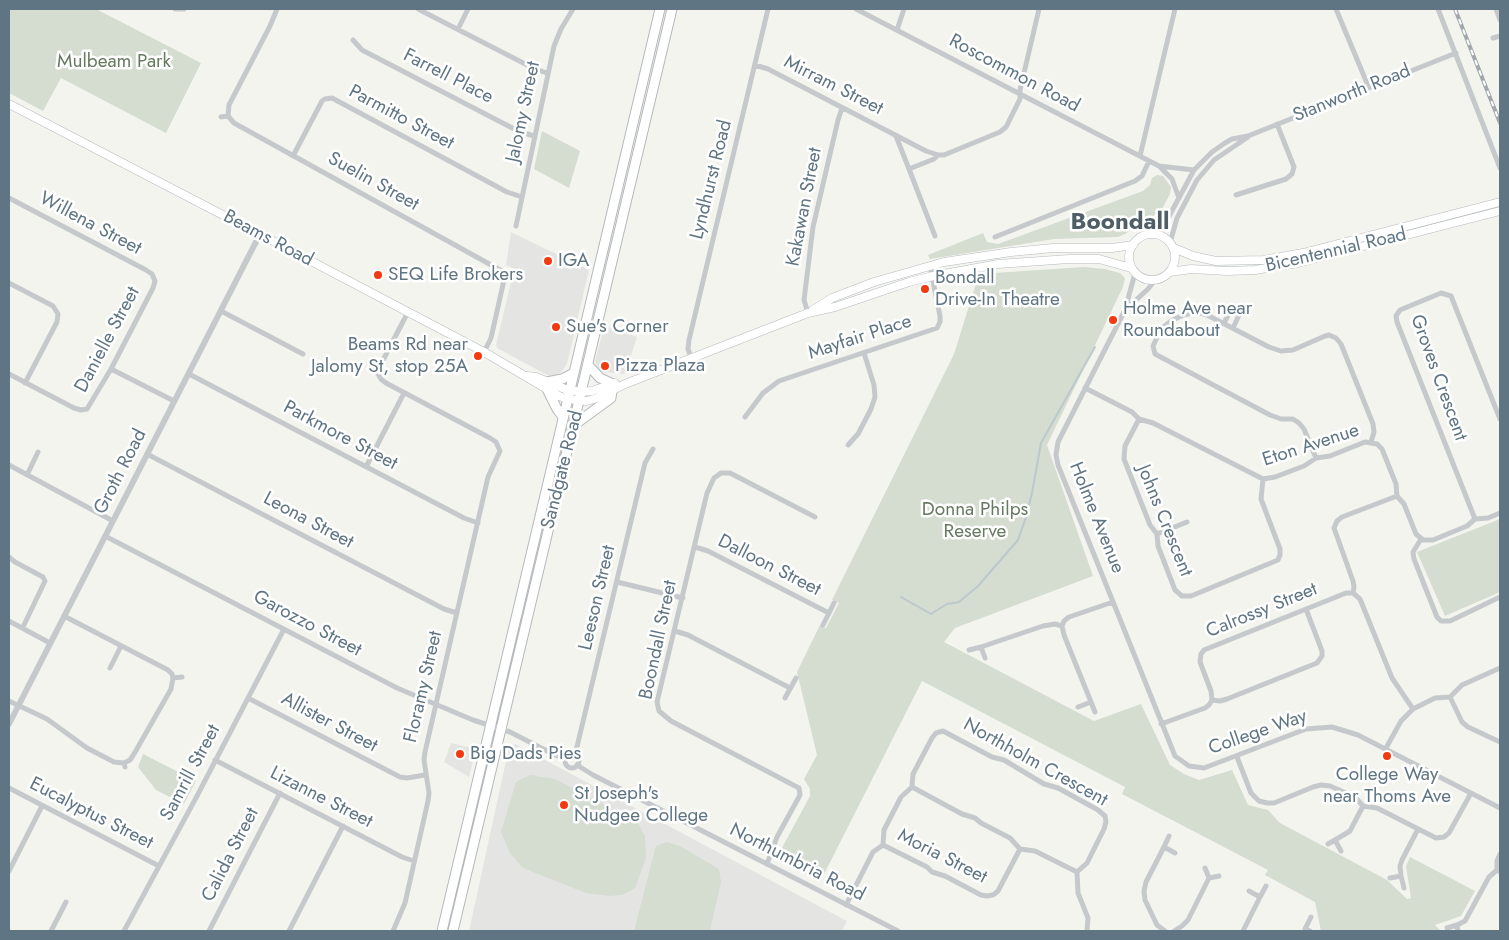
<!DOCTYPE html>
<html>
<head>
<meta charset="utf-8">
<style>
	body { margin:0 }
	#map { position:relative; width:1509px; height:940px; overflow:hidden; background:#f4f4ef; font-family:Jost,sans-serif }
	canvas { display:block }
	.frame { position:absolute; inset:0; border:10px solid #607583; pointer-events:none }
</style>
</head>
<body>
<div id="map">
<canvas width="1509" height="940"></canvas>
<div class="frame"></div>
</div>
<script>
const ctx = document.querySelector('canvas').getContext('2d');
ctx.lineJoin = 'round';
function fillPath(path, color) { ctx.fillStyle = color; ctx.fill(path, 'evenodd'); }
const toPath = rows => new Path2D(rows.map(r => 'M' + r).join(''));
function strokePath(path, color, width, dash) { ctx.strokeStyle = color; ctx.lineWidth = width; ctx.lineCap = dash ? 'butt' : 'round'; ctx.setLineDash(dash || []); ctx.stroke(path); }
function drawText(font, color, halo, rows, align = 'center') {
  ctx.font = font + ' Jost,sans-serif'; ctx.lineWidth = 5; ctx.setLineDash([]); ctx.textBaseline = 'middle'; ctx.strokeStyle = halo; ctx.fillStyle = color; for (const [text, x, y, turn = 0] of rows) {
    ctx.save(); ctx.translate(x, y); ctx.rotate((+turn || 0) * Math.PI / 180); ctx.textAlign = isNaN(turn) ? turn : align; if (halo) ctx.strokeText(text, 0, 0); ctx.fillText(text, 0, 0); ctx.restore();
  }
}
fillPath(toPath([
	[511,232,589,270,567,364,561,372,556,375,549,376,497,348,496,345,514,269,506,265],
	[604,326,637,337,625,374,600,372,595,362],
	[451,743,476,749,469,777,444,762],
	[515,744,847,921,842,931,469,931,509,747]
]), '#e4e5e3');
fillPath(toPath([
	[9,9,96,9,201,63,166,133,61,78,43,111,9,93],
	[542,131,580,151,569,188,534,169],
	[1157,175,1163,176,1171,187,1170,194,1161,211,1125,234,1118,237,1054,239,930,259,928,255,983,233,987,242,998,244,1143,191,1150,185,1152,178],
	[1084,267,1105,269,1120,273,1125,278,1123,287,1047,445,1093,576,955,628,944,642,1094,721,1141,704,1170,765,1184,774,1199,780,1232,770,1248,805,1268,810,1280,823,1387,880,1407,899,1411,898,1406,866,1410,857,1475,891,1461,916,1435,925,1441,931,1321,931,1315,902,1265,875,1268,870,1122,794,1125,787,922,681,820,882,776,859,810,796,810,789,804,779,817,755,797,672,820,625,826,628,839,603,832,600,954,354,979,274],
	[1500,519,1500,592,1445,616,1417,552],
	[143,754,196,781,184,804,156,790,138,767],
	[530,775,555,779,638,823,645,836,646,858,635,888,622,895,608,896,586,893,523,868,510,853,501,832,516,782],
	[667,842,680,846,719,869,721,882,710,931,634,931,656,846]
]), '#d5dcd0');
strokePath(toPath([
	[901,597,931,614,947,604,959,602,978,586,1018,540,1026,517,1032,493,1041,443,1095,347]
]), '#bbc9cd', 2);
const secondary = toPath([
	[9,104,273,241,484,352,559,396,568,399,587,401,597,398,625,384,808,313,835,307,909,282,933,276,998,264,1069,259,1099,259,1131,268],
	'1129 257a23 23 0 1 1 46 0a23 23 0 1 1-46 0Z',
	[1174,248,1193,256,1216,261,1264,260,1303,253,1500,202],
	[1170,272,1191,269,1227,271,1255,270,1298,263,1500,211],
	[813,310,832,298,874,282,944,262,1011,252,1053,248,1112,248,1133,245],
	[527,376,536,377,565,389,582,392,592,391,615,383]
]);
const trunk = toPath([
	[588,365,600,378,613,384],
	[547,382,562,379,574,373],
	[547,389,557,409,563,417],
	[574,425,611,398,612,391],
	[442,931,660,9],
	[453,931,672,9]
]);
strokePath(secondary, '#b5bbbf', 9);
strokePath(trunk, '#b5b9bc', 11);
strokePath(toPath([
	[175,9,184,9],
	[418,9,535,69,547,73],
	[856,9,1159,166,1172,179,1179,198],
	[1336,9,1369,88],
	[1438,9,1500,168],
	[1496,9,1500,20],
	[458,29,468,9],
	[897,30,904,9],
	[1493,38,1500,36],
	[353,40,362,50,518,131,534,136],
	[755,65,768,69,926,151,938,155,944,155,1000,132,1006,127,1020,99,1020,90,1039,9],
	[228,116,229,105,270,26,277,9],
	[221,117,228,116,234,123,502,271,504,280,491,338,484,352],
	[896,136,909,169,934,159,938,155],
	[293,156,322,101,325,99,332,98,507,192,522,197],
	[1140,156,1175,9],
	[1159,166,1194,170],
	[909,169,935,236],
	[1236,195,1286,179,1292,174,1294,167,1277,124],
	[9,198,146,270,152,274,155,281,153,288,111,369,87,409,81,410,74,408,9,374],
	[516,226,554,46,561,29,573,9],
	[1154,234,1167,220,1194,170,1212,152,1225,143,1232,139,1248,136,1456,53],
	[995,237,1135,181,1142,176,1149,161],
	[1170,243,1177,218,1197,180,1214,160,1248,137],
	[1135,273,1125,310,1058,442,1056,455,1058,465,1175,756,1189,766,1204,768,1306,729,1332,727,1358,735,1500,808],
	[9,283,53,306,58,314,57,322,25,383],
	[1125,310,1148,289,1155,280],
	[221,311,303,354],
	[808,313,804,300,813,227,838,120,842,108],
	[1224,323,1231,310,1237,309,1240,313,1233,328],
	[691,357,688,349,689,340,768,9],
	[111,369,174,401],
	[189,374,464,518,478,523],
	[1085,388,1132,412,1139,419,1153,423,1263,479,1275,477,1304,466,1316,458,1330,456,1365,442,1377,444,1382,449,1396,484,1397,496,1404,504,1416,534,1423,540,1433,540,1467,526,1475,519,1488,518,1500,513],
	[745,417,763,393,779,381,937,328,940,322,940,316,930,266],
	[1139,419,1125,446,1124,459,1150,525,1157,534,1158,546,1175,590,1182,596,1191,596,1278,560,1280,555,1280,549,1261,499,1263,479],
	[848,445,858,434,871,409,875,397,874,385,864,353],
	[147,454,444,609,457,613],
	[1316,458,1304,429,1299,423,1293,419,1281,419,1270,415,1155,354,1153,346,1161,329,1171,321,1183,315,1197,312,1207,315,1269,347,1281,351,1293,350,1325,336,1329,335,1336,338,1341,344,1373,424,1374,432,1371,442],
	[9,465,113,521],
	[366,467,404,393],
	[27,475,38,452],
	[1397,496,1342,517,1337,521,1334,528,1353,581,1354,587,1353,593,1360,599,1392,678,1413,709],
	[1475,519,1397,322,1396,316,1400,310,1441,293,1451,296,1500,419],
	[1157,534,1187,522],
	[105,536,397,688,473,720,510,732,553,754,565,759],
	[1421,539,1413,552,1414,559,1437,617,1441,621,1450,621,1500,597],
	[695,547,708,551,829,613],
	[9,557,15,562,43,577,45,581,23,627],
	[617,582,683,598],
	[64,616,168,670,172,674,173,678],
	[9,621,50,643],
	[823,625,834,603],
	[1062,626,1064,635,1091,702],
	[675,631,688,635,790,688],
	[981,647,1043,626,1055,624,1062,626,1064,621,1069,617,1113,602],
	[969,650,981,647,985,658],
	[110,668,121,646],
	[1450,697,1462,722,1468,727,1500,742],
	[248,698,400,777,407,778,425,775],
	[785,698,796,678],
	[1212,700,1211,691,1200,662,1201,654,1204,650,1346,593,1353,593],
	[9,701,47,719,87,748,114,762,124,763,125,767],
	[1078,707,1091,702,1095,712],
	[1161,724,1205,708,1209,705,1212,700,1220,701,1227,699,1317,663,1322,656,1322,651,1306,609],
	[1386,748,1401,721,1413,709,1435,698,1450,697,1462,685,1500,668],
	'565 761a7 7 0 1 1 14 0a7 7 0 1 1-14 0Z',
	[575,755,645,463,653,449],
	[1237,757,1251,793,1259,801,1267,803,1274,803,1313,787,1321,785,1330,786,1355,797,1363,806,1377,808,1436,838,1444,837,1449,833,1471,793],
	[215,760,402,857,414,861],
	[124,763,130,760,134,754,171,689,173,678,182,677],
	[577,765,593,775,898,931],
	[912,787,962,814,975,818,981,823,1010,838,1020,849,1035,851,1077,872],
	[9,788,159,866],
	[1169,836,1164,847,1175,853],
	[1335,840,1350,831,1363,806],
	[1328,844,1335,840,1341,851],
	[883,845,927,867,932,872,945,876,981,895,987,896,993,895,998,891,1020,849],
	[1164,847,1146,882,1144,891,1145,900,1157,925,1165,931],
	[1500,854,1497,861,1497,870,1500,872],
	[767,864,777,837,800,795,799,788,671,721,659,711,657,702,707,493,714,478,721,473,730,473,815,517],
	[1205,868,1209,878,1219,876],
	[9,871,42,806],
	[1401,876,1400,866,1402,860,1418,829],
	[1390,878,1401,876,1404,888],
	[1249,891,1260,897,1266,886],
	[846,905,873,852,883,845,884,830,901,797,912,787,913,774,932,738,936,733,943,731,992,757,1004,760,1044,784,1058,788,1098,810,1105,816,1106,822,1104,829,1087,863,1077,872,1078,893,1088,918,1087,931],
	[1457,925,1465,921,1489,877,1497,870],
	[1447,928,1457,925,1458,931],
	[51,931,66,902],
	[124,931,197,796,284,629],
	[209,931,280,793],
	[289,931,343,826],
	[393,931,405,903,428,801,429,793,424,760,425,752,488,477,500,451,496,442,490,438,386,383,381,379,378,374,380,366,408,312],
	[1174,931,1182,926,1188,920,1209,878],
	[1243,931,1260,897],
	[1310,931,1305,929,1311,917]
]), '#c6c9cc', 5);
strokePath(toPath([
	[9,724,260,234]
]), '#c6c9cc', 6);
strokePath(secondary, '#fff', 8);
strokePath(trunk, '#fff', 9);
const rail = toPath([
	[1455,9,1500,123]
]);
strokePath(rail, '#a1a8ad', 4);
strokePath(rail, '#fff', 2, [5.5]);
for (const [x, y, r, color] of [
	[548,261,5,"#f23a11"],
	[378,275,5,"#f23a11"],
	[925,289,5,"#f23a11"],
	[1113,320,5,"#f23a11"],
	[556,327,5,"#f23a11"],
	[478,356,5,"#f23a11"],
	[605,366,5,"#f23a11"],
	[460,754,5,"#f23a11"],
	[1387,756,5,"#f23a11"],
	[564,805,5,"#f23a11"]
]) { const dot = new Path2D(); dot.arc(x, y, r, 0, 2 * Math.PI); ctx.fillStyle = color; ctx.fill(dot); strokePath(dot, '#fff', 2); }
drawText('19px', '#667a5f', '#fff', [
	["Mulbeam Park",114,62],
	["Donna Philps",975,510],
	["Reserve",975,532]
]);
drawText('19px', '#607583', '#fff', [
	["Roscommon Road",1014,74,28],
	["Farrell Place",448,77,27],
	["Mirram Street",833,86,27],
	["Stanworth Road",1352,94,-22],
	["Jalomy Street",524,112,-78],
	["Parmitto Street",401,118,28],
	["Lyndhurst Road",712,180,-76],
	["Suelin Street",373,182,29],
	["Kakawan Street",805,207,-79],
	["Willena Street",90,224,28],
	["Beams Road",268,239,28],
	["Bicentennial Road",1336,251,-13],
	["Mayfair Place",860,338,-18],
	["Danielle Street",108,340,-62],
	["Groves Crescent",1438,378,70],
	["Parkmore Street",340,436,28],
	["Eton Avenue",1311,446,-18],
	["Sandgate Road",563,470,-76],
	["Groth Road",121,472,-63],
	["Holme Avenue",1096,518,68],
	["Leona Street",308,521,28],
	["Johns Crescent",1164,521,68],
	["Dalloon Street",769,566,27],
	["Leeson Street",598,598,-77],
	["Calrossy Street",1262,611,-22],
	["Garozzo Street",307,624,28],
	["Boondall Street",659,640,-78],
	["Floramy Street",424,687,-77],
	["Allister Street",329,723,28],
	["College Way",1258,733,-19],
	["Northholm Crescent",1035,763,29],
	["Samrill Street",191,773,-62],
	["Lizanne Street",321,798,27],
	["Eucalyptus Street",91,814,27],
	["Calida Street",231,855,-63],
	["Moria Street",942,857,27],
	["Northumbria Road",797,863,27]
]);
drawText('19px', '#607583', '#fff', [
	["IGA",558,261],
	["SEQ Life Brokers",388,275],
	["Bondall",935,278],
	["Drive-In Theatre",935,300],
	["Holme Ave near",1123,309],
	["Roundabout",1123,331],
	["Sue's Corner",566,327],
	["Beams Rd near",468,345,"right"],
	["Jalomy St, stop 25A",468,367,"right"],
	["Pizza Plaza",615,366],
	["Big Dads Pies",470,754],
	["College Way",1387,775,"center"],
	["near Thoms Ave",1387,797,"center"],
	["St Joseph's",574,794],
	["Nudgee College",574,816]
], 'left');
drawText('bold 24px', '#4f5e67', '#fff', [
	["Boondall",1120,223]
]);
</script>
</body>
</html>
